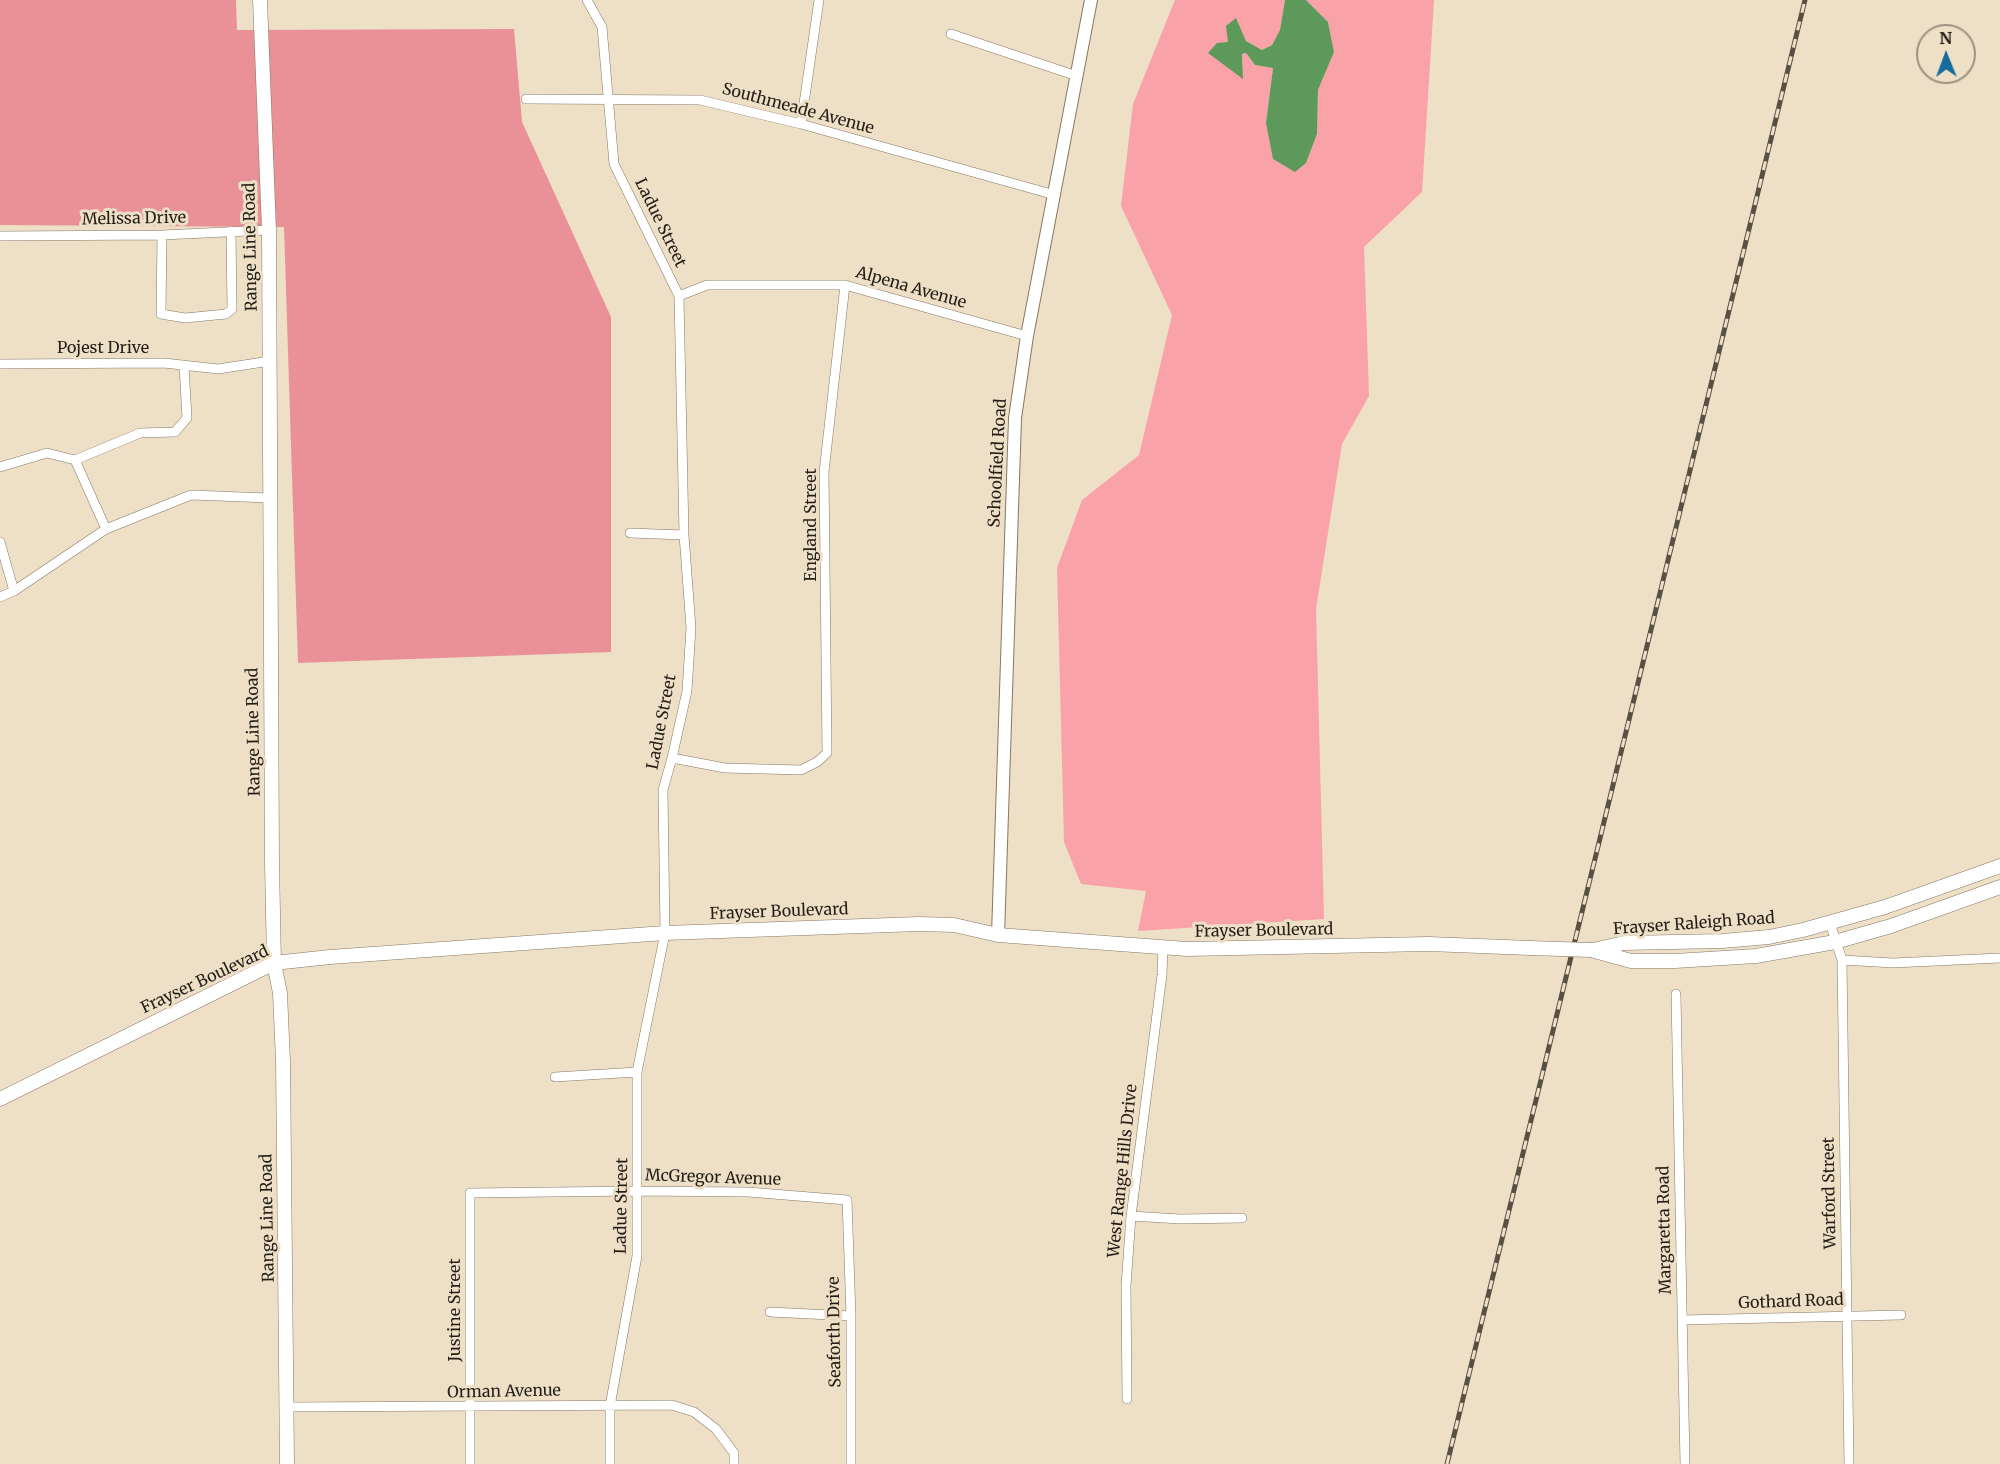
<!DOCTYPE html>
<html>
<head>
<meta charset="utf-8">
<style>
	body { margin:0 }
	#map { position:relative; width:2000px; height:1464px; overflow:hidden; background:#eedfc7; font-family:Merriweather,serif }
	canvas { display:block }
	.north { position:absolute; left:1916px; top:24px; width:60px; height:60px; box-sizing:border-box; background:#eedfc7; border:2px solid #9d9280; border-radius:50%; rotate:359deg; font-size:16px; font-weight:700; line-height:24px; text-align:center; color:#231e15 }
	.north::after { content:''; display:block; margin:auto; width:21px; height:27px; background:#166d9d; clip-path:polygon(50% 0,100% 100%,50% 72%,0 100%) }
</style>
</head>
<body>
<div id="map">
<canvas width="2000" height="1464"></canvas>
<div class="north">N</div>
</div>
<script>
const ctx = document.querySelector('canvas').getContext('2d');
ctx.lineJoin = 'round';
function fillPath(path, color) { ctx.fillStyle = color; ctx.fill(path, 'evenodd'); }
const toPath = rows => new Path2D(rows.map(r => 'M' + r).join(''));
function strokePath(path, color, width, dash) { ctx.strokeStyle = color; ctx.lineWidth = width; ctx.lineCap = dash ? 'butt' : 'round'; ctx.setLineDash(dash || []); ctx.stroke(path); }
function drawText(font, color, halo, rows, align = 'center') {
  ctx.font = font + ' Merriweather,serif'; ctx.lineWidth = 6; ctx.setLineDash([]); ctx.textBaseline = 'middle'; ctx.strokeStyle = halo; ctx.fillStyle = color; for (const [text, x, y, turn = 0] of rows) {
    ctx.save(); ctx.translate(x, y); ctx.rotate((+turn || 0) * Math.PI / 180); ctx.textAlign = isNaN(turn) ? turn : align; if (halo) ctx.strokeText(text, 0, 0); ctx.fillText(text, 0, 0); ctx.restore();
  }
}
fillPath(toPath([
	[1175,0,1285,0,1280,30,1272,45,1262,50,1246,41,1235,19,1243,78,1242,54,1246,53,1255,65,1273,68,1266,123,1306,163,1317,134,1318,90,1334,52,1328,22,1306,0,1434,0,1422,192,1364,247,1369,396,1342,444,1316,609,1324,919,1138,931,1146,891,1081,884,1064,842,1057,568,1082,500,1139,455,1172,315,1121,206,1133,104]
]), '#f9a2a8');
fillPath(toPath([
	[0,0,236,0,237,30,514,29,522,122,611,317,611,652,298,663,284,227,0,225]
]), '#ea9097');
fillPath(toPath([
	[1285,0,1306,0,1328,22,1334,52,1318,90,1317,134,1306,163,1295,172,1273,159,1266,123,1273,68,1255,65,1246,53,1242,54,1243,79,1208,53,1217,43,1228,42,1226,26,1236,18,1246,41,1262,50,1272,45,1280,30]
]), '#5d995b');
const minor = toPath([
	[587,0,602,27,614,164,679,296,684,535,691,628,687,691,672,758,663,790,665,933,637,1072,637,1256,610,1406,610,1464],
	[951,34,1077,76],
	[526,99,700,100,801,124,1055,195],
	[801,124,819,0],
	[162,235,161,314,185,318,226,314,232,309,231,231],
	[0,236,162,235,269,230],
	[679,296,707,285,845,285,1027,336],
	[0,364,164,363,218,369,270,361],
	[75,460,106,529],
	[0,467,47,453,75,460,140,433,175,432,187,418,184,366],
	[630,533,684,535],
	[0,542,14,591],
	[0,597,14,591,106,529,191,495,269,498],
	[672,758,725,768,801,770,817,762,827,753,824,472,845,285],
	[1830,923,1842,960,1849,1464],
	[1842,960,1893,963,2000,958],
	[1676,994,1685,1464],
	[555,1077,637,1072],
	[1131,1216,1180,1219,1242,1218],
	[770,1312,851,1316],
	[1682,1320,1901,1315],
	[1127,1399,1126,1286,1131,1216,1162,975,1163,947],
	[287,1407,672,1405,694,1412,716,1429,734,1453,734,1464],
	[470,1464,470,1193,638,1191,748,1192,847,1200,851,1316,851,1464]
]);
const tertiary = toPath([
	[998,935,1015,418,1027,336,1091,0]
]);
const secondary = toPath([
	[260,0,269,230,272,863,274,963,280,993,283,1061,287,1464],
	[1591,950,1631,961,1675,961,1756,956,1835,942,1891,926,2000,887],
	[1593,950,1624,943,1722,941,1769,937,1803,930,1885,907,2000,866],
	[0,1099,274,963,330,957,665,933,919,924,954,925,998,935,1187,949,1429,944,1530,948]
]);
strokePath(minor, '#857862', 10);
strokePath(tertiary, '#857862', 14);
strokePath(secondary, '#857862', 15);
strokePath(minor, '#fff', 9);
strokePath(tertiary, '#fff', 12);
strokePath(secondary, '#fff', 14);
const rail = toPath([
	[1447,1464,1805,0]
]);
strokePath(rail, '#585043', 5);
strokePath(rail, '#eedfc7', 3, [9]);
const secondaryBridge = toPath([
	[1530,948,1591,950]
]);
strokePath(secondaryBridge, '#857862', 15, []);
strokePath(secondaryBridge, '#fff', 14);
drawText('16px', '#231e15', '#eedfc7', [
	["Southmeade Avenue",798,109,15],
	["Melissa Drive",134,219,-1],
	["Ladue Street",660,223,64],
	["Range Line Road",251,247,-91],
	["Alpena Avenue",911,288,16],
	["Pojest Drive",103,348],
	["Schoolfield Road",998,463,-87],
	["England Street",811,525,-90],
	["Ladue Street",662,722,-79],
	["Range Line Road",254,732,-91],
	["Frayser Boulevard",779,912,-2],
	["Frayser Raleigh Road",1694,924,-4],
	["Frayser Boulevard",1264,931,-1],
	["Frayser Boulevard",205,980,-25],
	["West Range Hills Drive",1123,1171,-84],
	["McGregor Avenue",713,1178,2],
	["Warford Street",1830,1193,-91],
	["Ladue Street",622,1206,-89],
	["Range Line Road",268,1218,-91],
	["Margaretta Road",1665,1230,-91],
	["Gothard Road",1791,1302,-2],
	["Justine Street",455,1310,-90],
	["Seaforth Drive",835,1332,-91],
	["Orman Avenue",504,1392,-1]
]);
</script>
</body>
</html>
